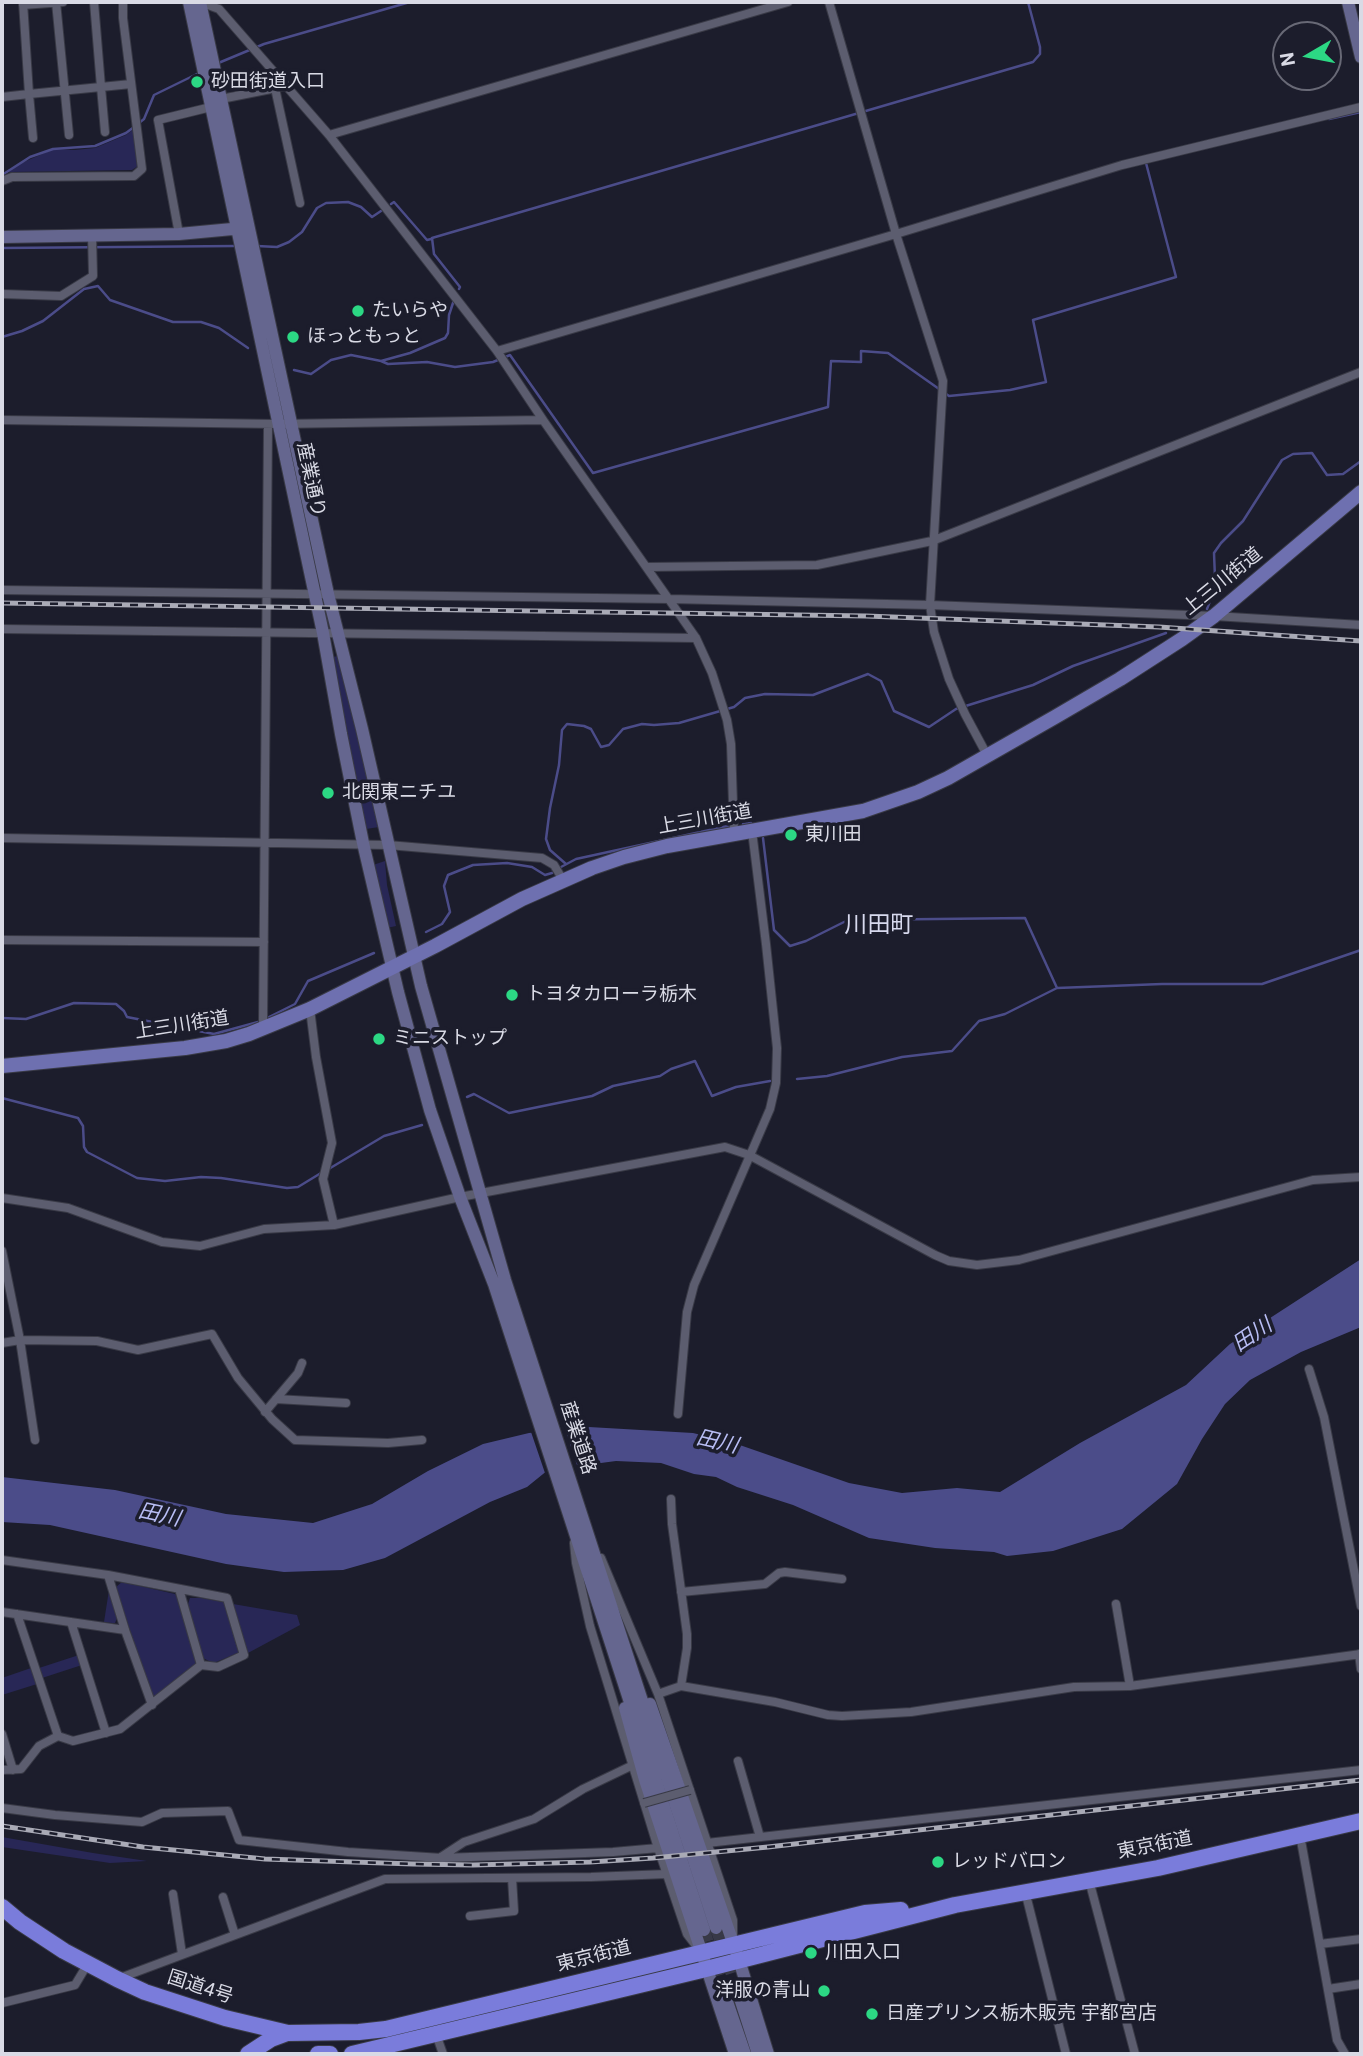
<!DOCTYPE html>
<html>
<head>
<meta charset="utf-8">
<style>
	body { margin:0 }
	#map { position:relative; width:1363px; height:2056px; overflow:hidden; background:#1c1d2c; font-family:Roboto,sans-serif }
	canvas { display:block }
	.frame { position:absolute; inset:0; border:4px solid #d9dae5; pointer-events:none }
	.north { position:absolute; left:1272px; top:21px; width:70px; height:70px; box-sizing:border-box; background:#1c1d2c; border:2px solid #686976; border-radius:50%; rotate:260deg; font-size:19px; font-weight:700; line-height:28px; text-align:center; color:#d9dae5 }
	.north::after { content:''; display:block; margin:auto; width:24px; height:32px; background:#2cd884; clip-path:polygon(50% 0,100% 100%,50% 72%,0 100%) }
</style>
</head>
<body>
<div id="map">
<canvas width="1363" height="2056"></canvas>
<div class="frame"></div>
<div class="north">N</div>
</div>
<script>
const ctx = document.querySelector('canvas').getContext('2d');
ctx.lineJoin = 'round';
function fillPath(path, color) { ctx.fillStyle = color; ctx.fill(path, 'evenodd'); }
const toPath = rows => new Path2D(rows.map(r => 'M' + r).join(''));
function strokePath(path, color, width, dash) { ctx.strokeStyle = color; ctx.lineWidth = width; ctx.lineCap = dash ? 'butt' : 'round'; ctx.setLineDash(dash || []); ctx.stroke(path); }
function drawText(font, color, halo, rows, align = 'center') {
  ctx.font = font + ' Roboto,"Noto Sans JP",sans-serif'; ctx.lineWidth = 7; ctx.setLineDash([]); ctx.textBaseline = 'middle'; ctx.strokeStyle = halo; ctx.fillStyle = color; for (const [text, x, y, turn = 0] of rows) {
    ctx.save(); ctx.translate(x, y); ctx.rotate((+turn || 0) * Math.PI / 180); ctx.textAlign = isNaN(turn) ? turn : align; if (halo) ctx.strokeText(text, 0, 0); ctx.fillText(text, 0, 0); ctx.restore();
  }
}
fillPath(toPath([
	[134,129,138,166,132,170,9,172,19,164,54,149,75,150,95,148,126,135],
	[338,656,379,827,366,829,348,746,333,657],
	[385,861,387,885,396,926,387,928,373,865],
	[122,1582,175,1594,179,1599,197,1660,196,1664,156,1697,151,1695,116,1587],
	[109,1590,117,1618,115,1623,112,1623,104,1622],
	[190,1598,201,1598,223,1602,227,1606,240,1648,238,1653,216,1662,211,1662,203,1658,188,1604],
	[233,1604,297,1615,300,1625,248,1653],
	[79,1655,82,1665,42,1678,39,1668],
	[31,1668,37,1684,2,1695,2,1678],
	[2,1837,93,1853,147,1861,110,1863,2,1847]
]), '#282756');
fillPath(toPath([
	[1361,1259,1361,1327,1301,1352,1250,1380,1225,1404,1202,1439,1177,1484,1122,1529,1053,1551,1007,1556,994,1552,935,1548,869,1538,793,1505,737,1487,716,1477,694,1474,661,1463,616,1461,548,1470,527,1487,490,1502,385,1558,343,1570,284,1572,226,1564,50,1525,2,1522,2,1477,115,1490,226,1514,313,1523,372,1504,428,1471,483,1444,529,1433,589,1427,693,1433,734,1443,849,1483,902,1493,957,1488,1000,1492,1080,1443,1186,1385,1230,1344]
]), '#4b4c89');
fillPath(toPath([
	[564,1426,578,1468,550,1473,546,1476,530,1429]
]), '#1c1d2c');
strokePath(toPath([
	[216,64,264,44,410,2],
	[1329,119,1361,112],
	[139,123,144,119,154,95,201,72],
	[2,175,30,157,53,149,95,146,126,133,134,127],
	[391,204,394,202,427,240,431,239],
	[257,246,277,247,289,242,302,232,317,208,326,203,348,202,361,207,372,217,381,211],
	[2,248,236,246],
	[459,289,460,287,434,254,432,238,1033,62,1040,54,1040,47,1028,2],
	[2,337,22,331,43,321,84,289,98,286,110,300,173,322,201,322,219,328,248,348],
	[381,361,410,353,445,338,448,333,449,315,454,300],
	[294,370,311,374,331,360,351,355,381,361,388,364,427,362,455,367,493,362,510,355,593,473,828,407,831,361,861,362,861,351,888,353,949,396,1010,390,1046,382,1033,320,1176,277,1146,163],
	[1207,609,1212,596,1215,578,1214,553,1221,543,1243,521,1282,460,1293,454,1312,453,1327,475,1343,474,1361,461],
	[743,824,751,823],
	[763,838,774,930,790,946,806,941,848,920,1025,918,1057,988,1162,984,1262,984,1361,950],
	[566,864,550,850,546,839,550,808,559,765,562,730,567,724,584,726,591,729,601,747,609,745,623,729,642,724,654,725,679,723,734,707,745,698,765,694,813,695,868,674,881,681,894,711,929,727,956,709,1033,685,1073,666,1166,633],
	[561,867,576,859,728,826],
	[426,932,442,924,450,912,444,886,448,875,473,865,507,863,532,867,545,875,552,873],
	[269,1017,295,1004,308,981,374,953],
	[2,1018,26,1019,74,1003,116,1004,124,1011,127,1017,214,1034,258,1022],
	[797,1079,827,1076,902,1057,952,1051,979,1021,1005,1014,1057,988],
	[467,1097,474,1094,509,1113,592,1096,613,1086,660,1076,671,1069,695,1061,712,1096,736,1087,770,1081],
	[2,1098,78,1118,83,1126,84,1147,87,1152,137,1178,165,1181,201,1177,221,1178,287,1188,298,1187,321,1173],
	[327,1170,384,1136,422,1125]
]), '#4b4c89', 2.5);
strokePath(toPath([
	[716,1928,737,1989],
	[704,1930,723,1990]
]), '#383948', 12, [12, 6]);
const street = toPath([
	[23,2,29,94,101,87,94,2],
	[56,2,69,135],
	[200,2,219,9,329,135,497,351,543,420],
	[829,2,896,234,943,381,930,605,934,632,949,679,965,714,987,755],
	[23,5,63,2],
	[275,88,300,203],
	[2,97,29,94,33,138],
	[105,132,101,87,131,84],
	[329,135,788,2],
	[2,181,12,177,134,176,142,169,123,18,123,2],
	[179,234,158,120,211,107,221,99,286,86],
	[2,294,61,296,93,276,92,235],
	[497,351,896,234,1122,165,1361,107],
	[2,420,278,424,543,420,696,638,712,673,727,720,731,744,734,834],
	[647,567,817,565,932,541,1361,372],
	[2,590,670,599,930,605,1214,616,1361,625],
	[2,629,696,638],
	[2,838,388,845,542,858,554,865,563,880],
	[2,940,264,942],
	[310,1009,316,1057,332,1143,323,1179,334,1225],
	[263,1028,268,424],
	[2,1198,68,1208,162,1242,200,1246,264,1229,334,1225,460,1197,725,1147,749,1155,935,1255,949,1261,977,1265,1019,1260,1313,1180,1361,1177],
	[2,1251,20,1340,35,1440],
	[2,1343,20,1340,97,1341,138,1350,212,1334,238,1378,272,1419,295,1440,388,1443,422,1440],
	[1309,1369,1324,1417,1361,1606],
	[276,1399,346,1403],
	[265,1412,298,1373,302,1363],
	[678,1414,687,1312,694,1285,770,1109,776,1083,777,1048,766,944,752,831],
	[671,1499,672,1524,687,1634,687,1648,681,1686],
	[574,1543,576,1563,590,1626,658,1848,687,1934,697,1947],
	[601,1558,658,1694,733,1920,733,1934],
	[2,1560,108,1575,227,1598,244,1655,218,1667,201,1665,120,1729,73,1741,58,1736,39,1746,21,1769,2,1770],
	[108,1575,125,1630,152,1705],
	[179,1589,201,1665],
	[681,1592,765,1584,779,1573,785,1572,842,1579],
	[1116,1604,1130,1686],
	[2,1612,125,1630],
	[17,1614,58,1736],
	[71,1622,106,1733],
	[1359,1654,1361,1669],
	[658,1694,681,1686,775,1702,828,1715,842,1716,911,1712,1074,1687,1130,1686,1361,1654],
	[2,1734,13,1770],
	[738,1761,760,1837],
	[2,1808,55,1815,142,1822,162,1813,228,1811,239,1840,348,1852,442,1858,613,1852,658,1848],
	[1300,1835,1337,2040,1345,2054],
	[707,1843,1361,1770],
	[441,1857,464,1842,534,1819,583,1789,633,1765],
	[1089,1880,1135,2054],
	[1025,1891,1066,2054],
	[173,1894,182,1954],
	[223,1897,235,1935],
	[470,1916,514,1911,512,1878],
	[1320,1944,1361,1939],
	[120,1978,385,1879,591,1877,667,1874],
	[1328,1989,1361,1984],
	[2,2003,75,1985,87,1965],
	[436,2034,443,2054]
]);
const secondary = toPath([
	[189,2,323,633,341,734,363,843,398,992,430,1110,460,1197,494,1284,704,1930],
	[200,2,328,594,362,729,421,986,505,1280,716,1928],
	[1348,2,1361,57],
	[2,237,179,234,243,228],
	[650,1704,739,1960,768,2054],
	[625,1708,645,1780,735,2054],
	[737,1989,758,2054],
	[723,1990,745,2054]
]);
const primary = toPath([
	[2,1066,185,1048,226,1041,249,1034,310,1009,435,946,522,899,592,868,624,857,667,846,863,811,918,792,948,778,1055,717,1120,679,1182,639,1214,616,1361,492]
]);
const highway = toPath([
	[2,1907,20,1922,64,1951,117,1979,145,1992,225,2018,288,2033],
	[248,2054,271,2039,287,2033,359,2032,386,2029,865,1913,901,1910],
	[318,2054,330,2054],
	[352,2054,706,1969,955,1905,1158,1868,1361,1821]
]);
strokePath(street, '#393a46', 10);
strokePath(secondary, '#393a46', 14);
strokePath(primary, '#393a46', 16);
strokePath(highway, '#393a46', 18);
strokePath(street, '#5c5d6f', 8);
strokePath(secondary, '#65668f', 12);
strokePath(primary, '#6e70b0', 14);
strokePath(highway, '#7a7cdb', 16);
const rail = toPath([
	[2,603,866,616,1159,627,1361,641],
	[2,1826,143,1847,265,1859,413,1864,473,1865,590,1862,653,1858,768,1847,1361,1780]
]);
strokePath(rail, '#a9aab6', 5);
strokePath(rail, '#1c1d2c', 2.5, [8]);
const streetBridge = toPath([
	[644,1803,690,1790]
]);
strokePath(streetBridge, '#393a46', 10, []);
strokePath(streetBridge, '#5c5d6f', 8);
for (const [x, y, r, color] of [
	[197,82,7,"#2cd884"],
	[358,311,7,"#2cd884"],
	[293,337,7,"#2cd884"],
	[328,793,7,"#2cd884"],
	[791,835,7,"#2cd884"],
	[512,995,7,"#2cd884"],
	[379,1039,7,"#2cd884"],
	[938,1862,7,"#2cd884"],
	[811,1953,7,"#2cd884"],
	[824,1991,7,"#2cd884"],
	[872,2014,7,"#2cd884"]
]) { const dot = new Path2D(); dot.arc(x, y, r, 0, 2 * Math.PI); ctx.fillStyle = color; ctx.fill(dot); strokePath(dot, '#1c1d2c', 2.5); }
drawText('19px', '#d9dae5', '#1c1d2c', [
	["砂田街道入口",211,82],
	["たいらや",372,311],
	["ほっともっと",307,337],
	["北関東ニチユ",342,793],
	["東川田",805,835],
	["トヨタカローラ栃木",526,995],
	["ミニストップ",393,1039],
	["レッドバロン",952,1862],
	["川田入口",825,1953],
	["洋服の青山",810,1991,"right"],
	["日産プリンス栃木販売 宇都宮店",886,2014]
], 'left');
drawText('19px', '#d9dae5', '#1c1d2c', [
	["産業通り",310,480,78],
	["上三川街道",1223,582,-39],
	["上三川街道",705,820,-10],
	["上三川街道",182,1026,-9],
	["産業道路",577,1438,72],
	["東京街道",1155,1846,-11],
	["東京街道",594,1957,-14],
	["国道4号",200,1988,18]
]);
drawText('italic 21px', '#b8bdf4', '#1c1d2c', [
	["田川",1253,1336,-34],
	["田川",717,1443,13],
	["田川",159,1516,12]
]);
drawText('23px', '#d7d9ee', '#1c1d2c', [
	["川田町",879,926]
]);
</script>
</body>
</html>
